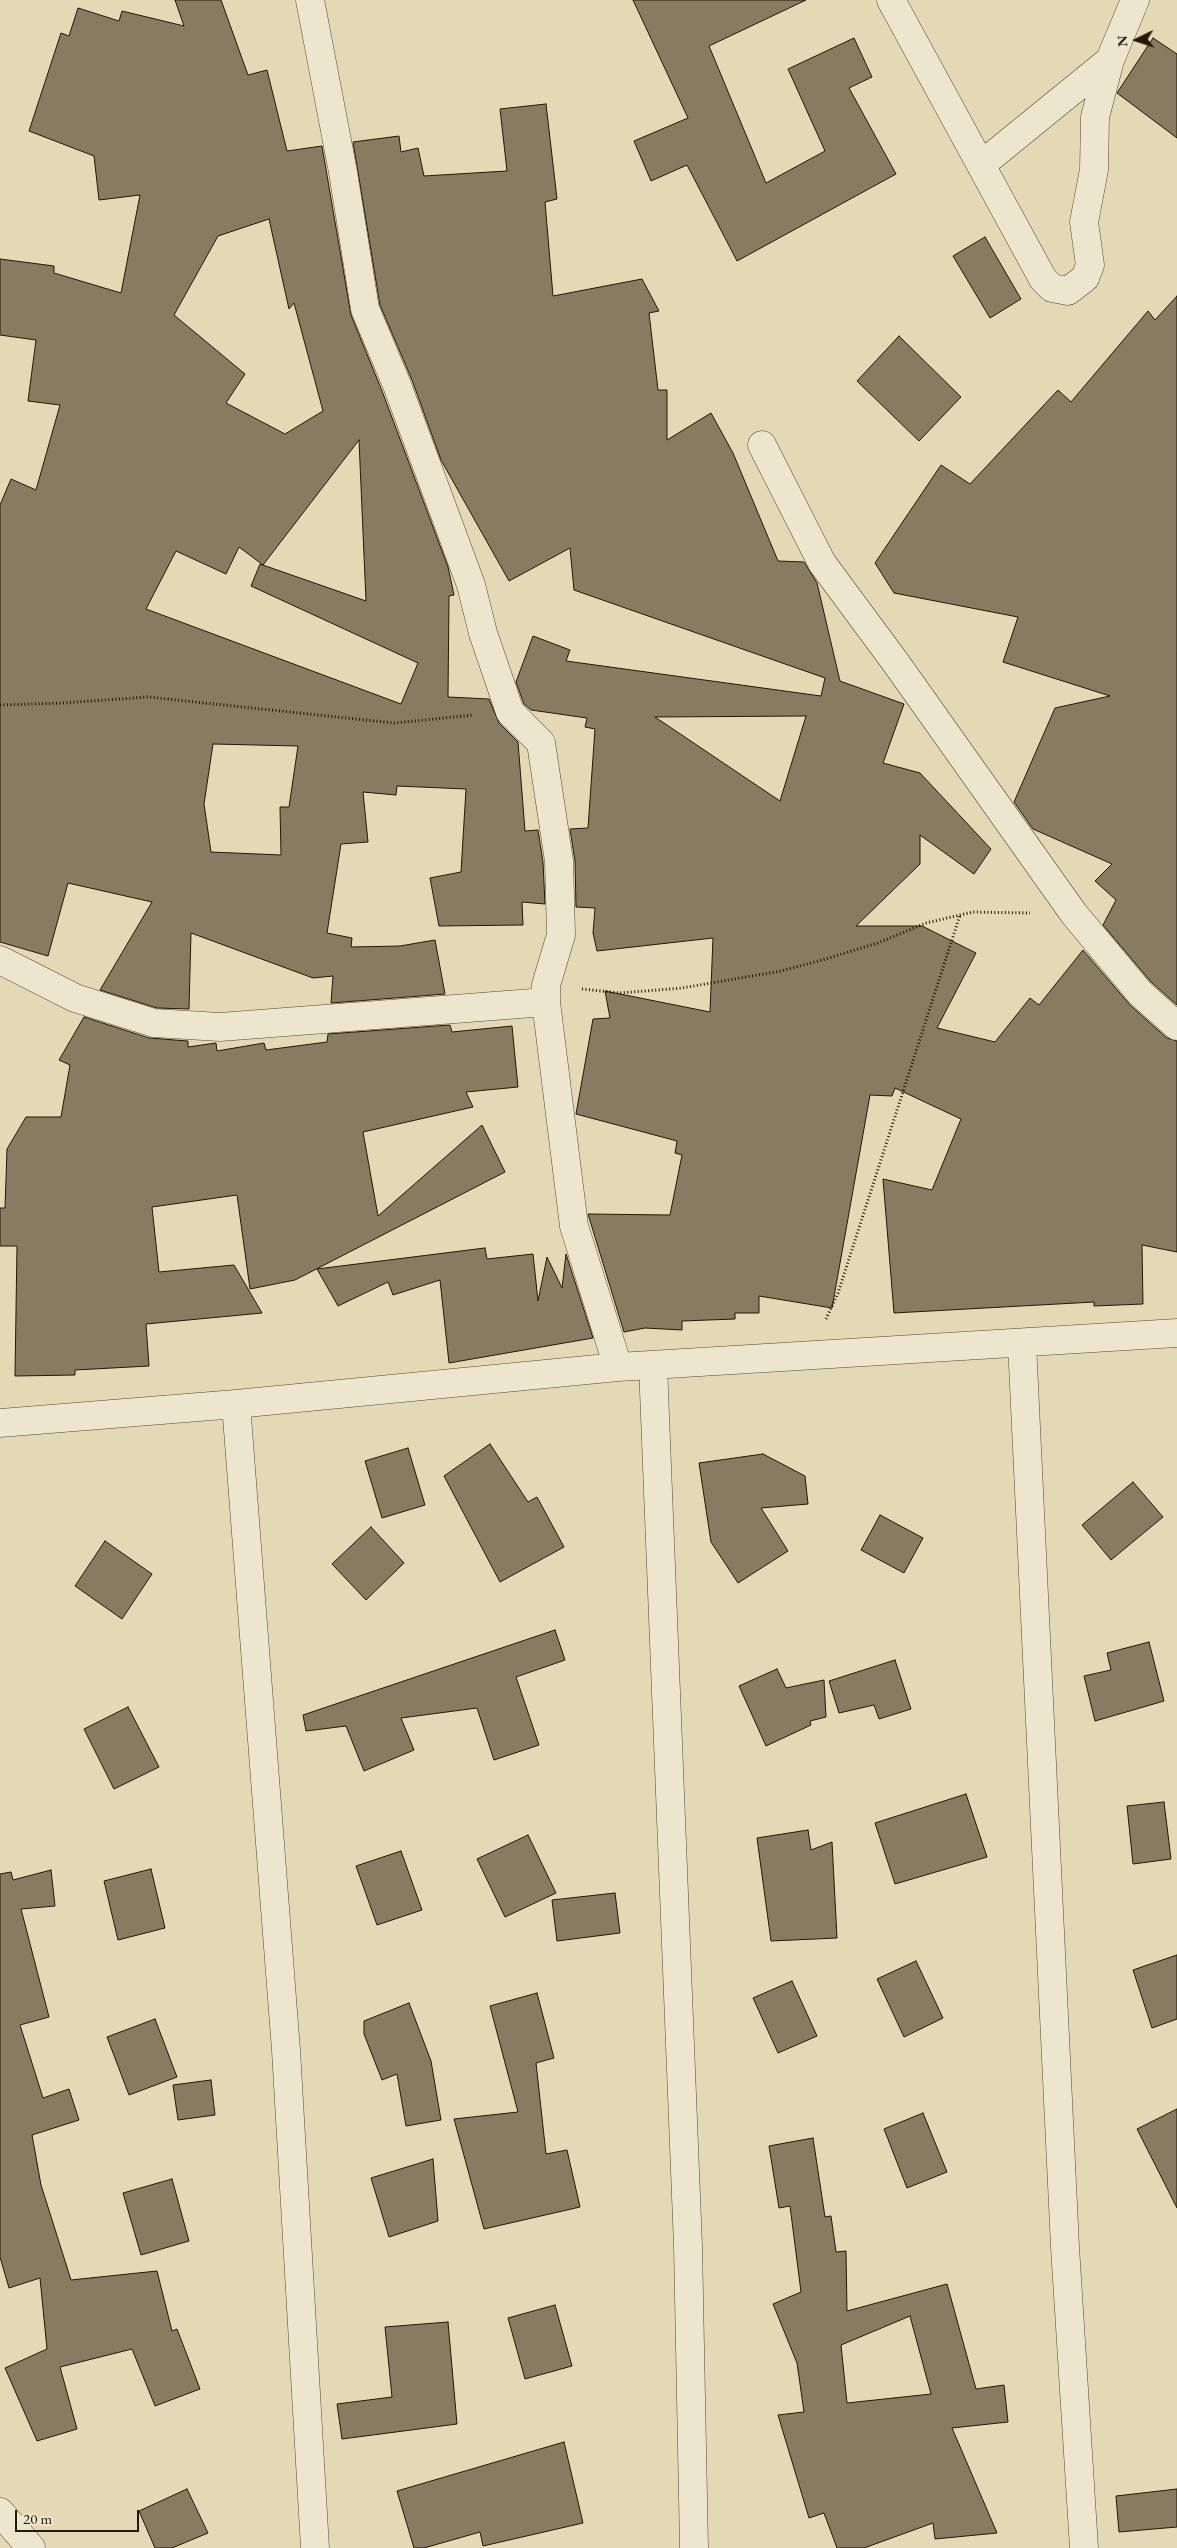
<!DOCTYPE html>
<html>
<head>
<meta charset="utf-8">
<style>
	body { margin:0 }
	#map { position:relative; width:1177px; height:2548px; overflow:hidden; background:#e4d8b5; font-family:"EB Garamond",serif }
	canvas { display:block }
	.north { position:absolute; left:1112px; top:15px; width:50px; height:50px; -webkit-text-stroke:4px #ede6cf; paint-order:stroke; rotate:266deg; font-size:14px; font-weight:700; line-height:20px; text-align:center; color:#241708 }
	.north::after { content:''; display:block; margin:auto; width:18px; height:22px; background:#241708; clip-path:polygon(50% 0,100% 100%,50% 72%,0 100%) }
	.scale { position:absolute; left:15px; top:2510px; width:124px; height:22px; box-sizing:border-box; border:2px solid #241708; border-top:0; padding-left:6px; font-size:15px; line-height:18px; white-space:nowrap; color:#241708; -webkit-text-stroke:4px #ede6cf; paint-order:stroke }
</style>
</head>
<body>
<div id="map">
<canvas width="1177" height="2548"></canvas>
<div class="north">N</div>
<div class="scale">20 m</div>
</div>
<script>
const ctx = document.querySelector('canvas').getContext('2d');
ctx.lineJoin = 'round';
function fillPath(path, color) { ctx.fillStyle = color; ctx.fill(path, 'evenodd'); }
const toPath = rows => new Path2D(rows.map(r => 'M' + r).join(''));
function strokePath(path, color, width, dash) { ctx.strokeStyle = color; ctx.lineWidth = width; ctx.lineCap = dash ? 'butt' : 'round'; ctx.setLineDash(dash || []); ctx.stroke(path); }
const building = toPath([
	[175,0,221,0,248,75,267,70,287,151,322,146,351,315,382,391,448,567,454,595,449,596,448,697,489,699,499,723,518,742,525,831,538,830,543,862,545,904,522,902,523,925,439,926,430,878,461,872,466,789,397,786,396,795,363,792,368,842,341,844,327,933,352,938,351,947,400,946,435,940,445,994,331,1003,333,976,313,978,191,933,189,1009,157,1008,100,990,152,902,68,883,48,956,0,942,0,505,11,479,36,490,60,405,28,401,36,340,0,335,0,259,54,266,54,273,121,293,140,195,99,200,94,156,29,131,61,33,69,36,78,8,119,21,122,11,184,26,175,0],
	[269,219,289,309,294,303,323,411,285,434,226,403,245,374,174,315,218,236,269,219],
	[359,440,366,601,260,564,251,586,418,663,401,704,146,609,176,551,226,574,239,547,263,565,359,440],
	[213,744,298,746,289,807,280,807,281,855,211,852,204,804,213,744],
	[633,0,806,0,709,46,766,183,825,151,788,69,854,38,872,77,849,88,896,174,737,261,687,165,651,181,634,141,688,118,633,0],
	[1153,38,1177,54,1177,138,1117,93,1153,38],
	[546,104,557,199,545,202,553,296,642,279,659,311,649,313,658,390,667,390,667,440,711,413,733,453,778,561,804,562,817,583,840,681,904,704,883,763,920,773,991,849,974,874,920,835,920,864,856,926,922,926,976,953,937,1028,995,1042,1030,998,1039,1005,1083,950,1130,1005,1167,1038,1177,1041,1177,1252,1142,1245,1143,1304,1094,1306,1094,1302,894,1313,883,1179,932,1190,961,1119,895,1088,892,1096,870,1095,832,1308,759,1296,759,1313,735,1313,735,1319,682,1321,682,1330,645,1328,624,1332,588,1214,670,1215,682,1155,675,1153,677,1141,576,1114,593,1019,610,1018,605,991,710,1012,713,938,597,951,593,933,595,908,576,907,575,861,570,829,588,828,595,729,585,727,587,718,531,710,524,704,516,682,533,636,570,650,566,661,821,696,825,678,574,590,570,548,509,581,441,460,412,380,380,305,353,142,399,136,401,152,418,148,424,176,507,171,500,109,546,104],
	[806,716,780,801,655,717,806,716],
	[985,237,1021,299,990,318,953,256,985,237],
	[1177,296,1177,1005,1151,982,1103,925,1116,900,1095,881,1112,864,1033,829,1014,802,1055,708,1110,696,1003,662,1018,617,894,593,875,563,941,465,970,484,1058,390,1071,402,1148,311,1155,320,1177,296],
	[899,336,961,397,919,441,857,381,899,336],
	[84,1017,149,1038,188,1041,188,1047,216,1043,217,1051,264,1043,266,1050,327,1042,328,1034,450,1025,452,1032,512,1026,518,1087,466,1092,473,1107,363,1132,378,1216,482,1125,505,1172,295,1280,250,1289,237,1195,152,1207,159,1272,234,1265,262,1313,146,1324,149,1366,75,1370,75,1375,15,1376,17,1246,0,1246,0,1208,5,1208,7,1149,26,1117,61,1117,70,1065,59,1060,84,1017],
	[485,1248,487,1259,533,1254,538,1301,547,1257,562,1288,566,1254,593,1338,449,1363,440,1280,393,1295,388,1282,338,1306,317,1269,485,1248],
	[490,1444,528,1502,537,1497,564,1547,500,1582,444,1476,490,1444],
	[408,1448,425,1505,382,1518,365,1461,408,1448],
	[763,1454,805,1476,808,1504,761,1508,788,1551,738,1583,711,1542,699,1463,763,1454],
	[1133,1482,1163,1517,1111,1560,1082,1525,1133,1482],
	[880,1515,923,1538,904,1573,861,1550,880,1515],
	[371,1527,404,1563,366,1600,332,1564,371,1527],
	[105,1541,152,1574,122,1619,75,1586,105,1541],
	[555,1630,565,1660,516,1677,539,1745,494,1760,477,1708,401,1718,414,1750,364,1771,346,1726,306,1731,303,1715,555,1630],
	[1149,1642,1164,1701,1095,1721,1084,1676,1111,1670,1107,1653,1149,1642],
	[895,1660,911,1709,879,1719,874,1705,839,1713,829,1681,895,1660],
	[777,1669,786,1688,824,1680,826,1717,810,1721,811,1725,766,1746,739,1686,777,1669],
	[128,1707,159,1767,114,1789,84,1729,128,1707],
	[966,1794,987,1857,895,1884,875,1823,966,1794],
	[1164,1802,1171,1859,1133,1864,1127,1806,1164,1802],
	[808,1830,811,1850,832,1842,837,1938,771,1941,757,1838,808,1830],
	[528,1835,556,1893,505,1917,477,1859,528,1835],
	[401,1851,422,1910,377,1925,356,1866,401,1851],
	[151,1869,165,1928,118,1940,104,1881,151,1869],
	[51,1870,55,1906,21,1909,49,2017,20,2025,43,2098,69,2089,79,2120,32,2135,41,2185,71,2280,157,2271,172,2331,177,2329,200,2389,155,2406,132,2349,60,2367,77,2429,37,2441,5,2368,47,2349,40,2278,9,2288,0,2257,0,1874,11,1872,13,1880,51,1870],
	[615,1893,620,1933,557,1941,552,1900,615,1893],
	[1177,1955,1177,2019,1152,2028,1133,1970,1177,1955],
	[916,1961,943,2018,904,2037,877,1979,916,1961],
	[792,1981,817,2036,778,2053,753,1998,792,1981],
	[537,1993,554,2058,536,2063,546,2154,567,2150,580,2207,484,2229,454,2119,518,2112,490,2006,537,1993],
	[409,2003,431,2061,441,2120,406,2126,397,2074,382,2080,364,2034,364,2021,409,2003],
	[155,2019,177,2077,129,2095,107,2037,155,2019],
	[211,2080,215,2115,178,2120,173,2085,211,2080],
	[1177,2109,1177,2208,1137,2129,1177,2109],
	[923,2113,947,2172,907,2188,884,2129,923,2113],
	[813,2138,825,2217,831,2216,836,2252,846,2251,847,2311,947,2284,976,2389,1004,2385,1008,2422,952,2428,997,2533,935,2539,933,2523,864,2548,837,2548,824,2513,809,2518,778,2415,804,2412,797,2363,773,2304,801,2292,790,2206,779,2208,769,2146,813,2138],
	[910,2316,931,2394,847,2403,841,2345,910,2316],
	[433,2159,438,2221,389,2237,371,2178,433,2159],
	[172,2179,189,2241,141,2255,123,2193,172,2179],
	[555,2305,572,2366,525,2379,508,2318,555,2305],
	[448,2322,457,2424,342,2439,337,2404,392,2397,385,2327,448,2322],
	[564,2442,583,2523,483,2546,480,2532,424,2548,414,2548,397,2491,564,2442],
	[187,2489,208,2533,172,2548,155,2548,139,2511,187,2489],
	[1177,2489,1177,2527,1119,2532,1116,2496,1177,2489]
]);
fillPath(building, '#887b62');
strokePath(building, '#241708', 1);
const minor = toPath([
	[891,0,1043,279,1052,288,1068,291,1085,278,1090,265,1084,222,1094,170,1095,117,1110,60,1135,0],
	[981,165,1110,60],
	[762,445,822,563,896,663,1074,914,1140,993,1177,1026],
	[0,960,75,998,154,1023,220,1027,546,1002,546,985,561,935,559,861,541,743,510,712,483,633,471,585,397,385,365,309,343,172,310,0],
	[546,1002,574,1226,618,1367],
	[1022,1343,1065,2247,1084,2548],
	[653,1365,688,2246,694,2548],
	[236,1404,286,2050,315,2548],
	[0,1423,236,1404,618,1367,1177,1333],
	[0,2512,31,2548]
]);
strokePath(minor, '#544733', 29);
strokePath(toPath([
	[0,705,63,703,148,697,394,723,474,715],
	[582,989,620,993,682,988,781,971,822,960,878,943,926,923,973,912,1030,913],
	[826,1319,838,1293,960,915]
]), '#241708', 3, [1, 2.5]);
strokePath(minor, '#ede6cf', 28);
</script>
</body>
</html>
